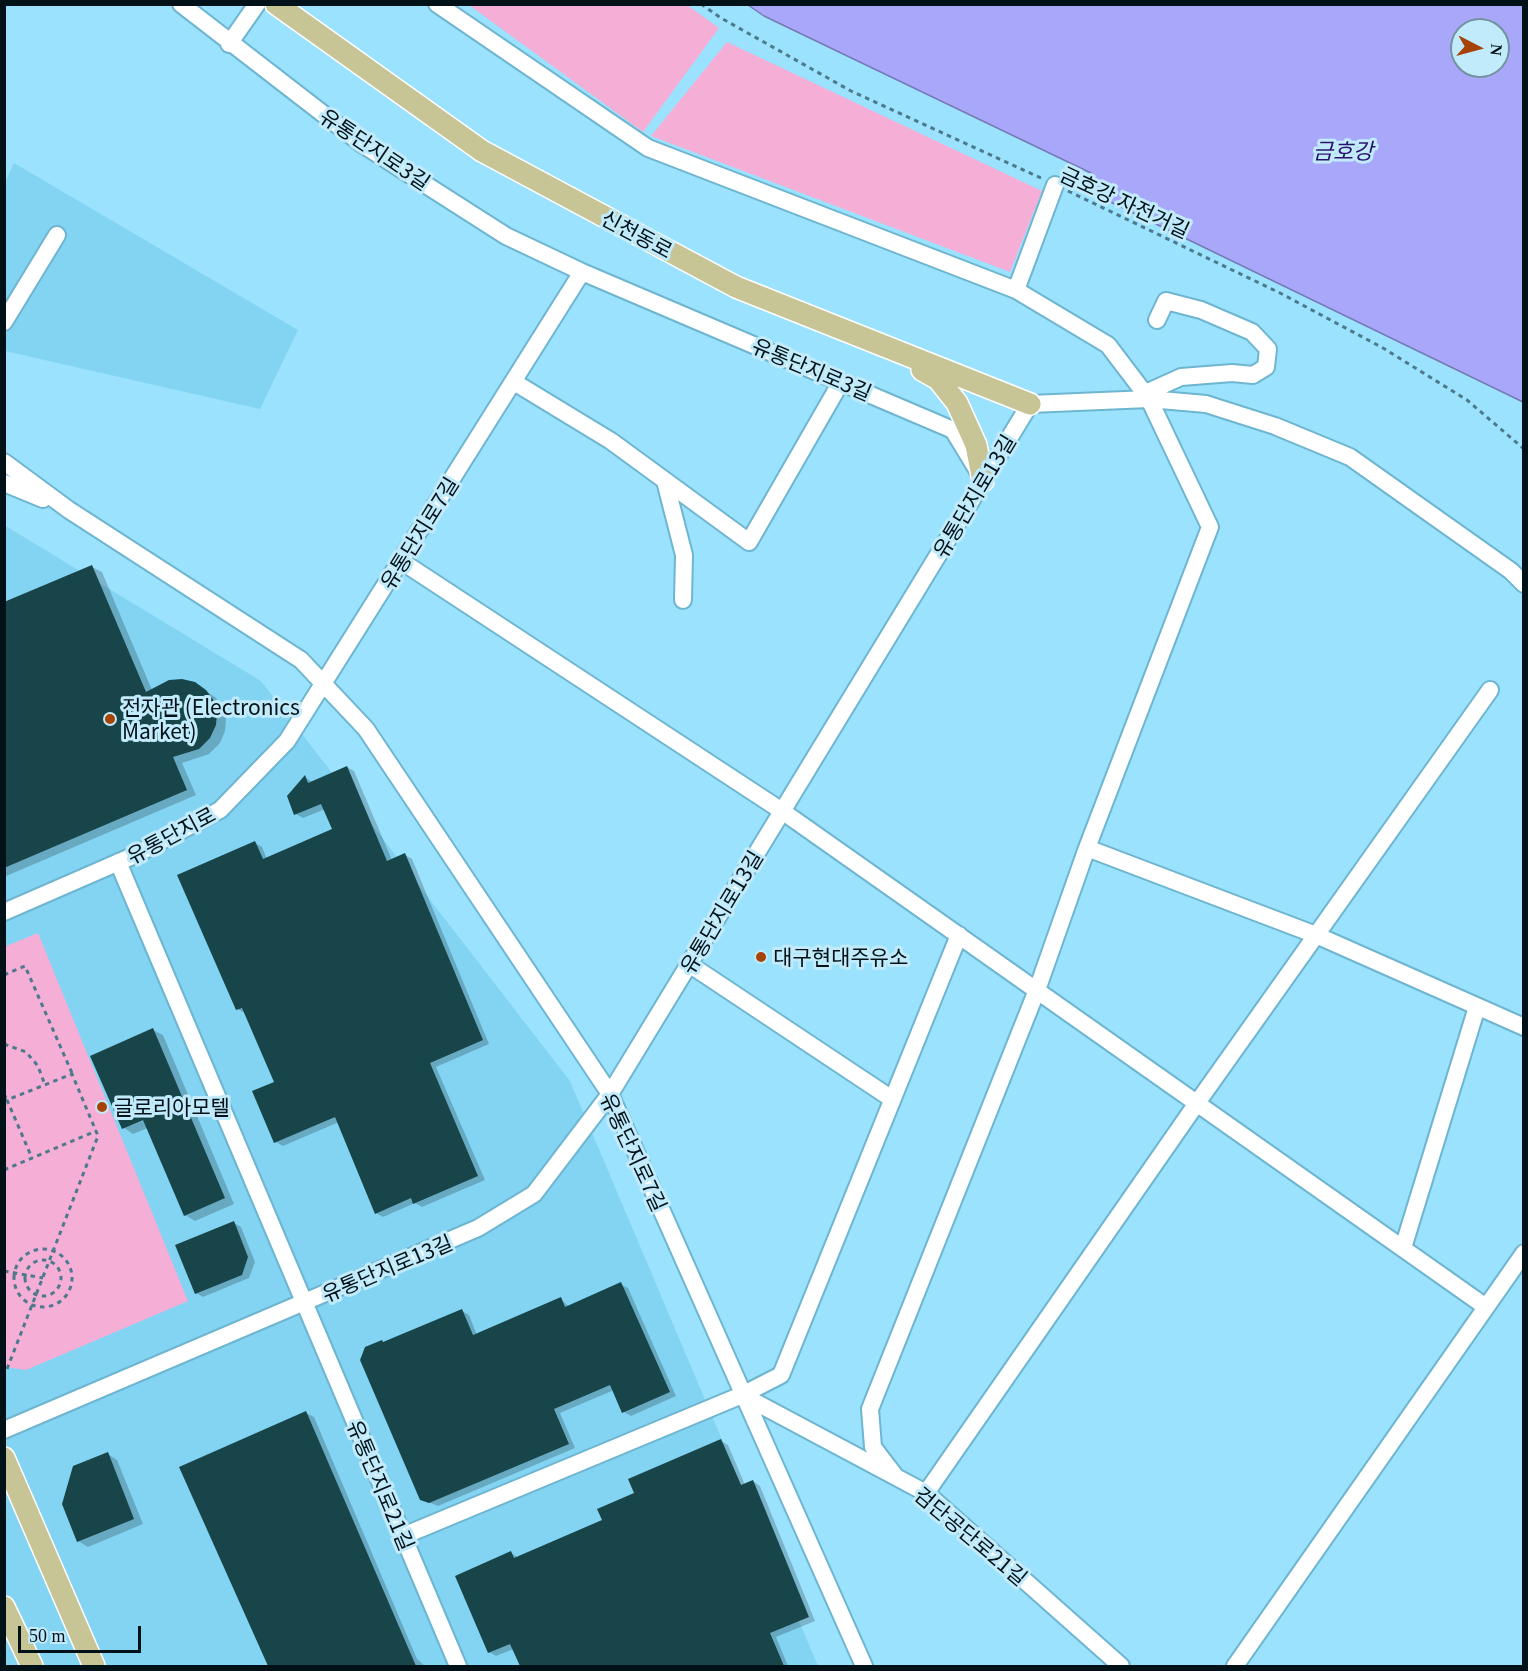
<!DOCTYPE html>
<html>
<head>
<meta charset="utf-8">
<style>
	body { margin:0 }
	#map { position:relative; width:1528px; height:1671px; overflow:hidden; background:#9ae2fe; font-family:Georgia,serif }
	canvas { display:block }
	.frame { position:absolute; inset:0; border:6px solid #001118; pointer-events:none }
	.north { position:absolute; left:1450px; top:18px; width:60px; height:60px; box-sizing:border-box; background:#c1eafb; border:2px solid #7493a0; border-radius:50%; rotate:96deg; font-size:16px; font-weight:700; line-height:24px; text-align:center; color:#001118 }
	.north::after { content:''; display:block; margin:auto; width:21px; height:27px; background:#a64408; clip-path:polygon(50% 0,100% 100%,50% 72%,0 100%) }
	.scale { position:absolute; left:18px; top:1626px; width:123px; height:27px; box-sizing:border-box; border:3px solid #001118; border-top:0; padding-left:8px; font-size:18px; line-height:21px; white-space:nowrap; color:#001118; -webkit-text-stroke:4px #c1eafb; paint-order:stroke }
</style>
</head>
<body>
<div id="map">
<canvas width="1528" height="1671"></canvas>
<div class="frame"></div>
<div class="north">N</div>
<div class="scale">50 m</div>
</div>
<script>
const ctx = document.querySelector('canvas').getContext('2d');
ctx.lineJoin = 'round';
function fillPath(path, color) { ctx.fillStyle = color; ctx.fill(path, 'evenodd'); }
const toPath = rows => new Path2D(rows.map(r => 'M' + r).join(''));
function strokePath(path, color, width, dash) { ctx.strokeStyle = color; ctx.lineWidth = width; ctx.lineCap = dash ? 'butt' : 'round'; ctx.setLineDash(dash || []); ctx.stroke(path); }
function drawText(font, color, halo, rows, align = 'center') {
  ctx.font = font + ' Georgia,"Noto Sans KR",serif'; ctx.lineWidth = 6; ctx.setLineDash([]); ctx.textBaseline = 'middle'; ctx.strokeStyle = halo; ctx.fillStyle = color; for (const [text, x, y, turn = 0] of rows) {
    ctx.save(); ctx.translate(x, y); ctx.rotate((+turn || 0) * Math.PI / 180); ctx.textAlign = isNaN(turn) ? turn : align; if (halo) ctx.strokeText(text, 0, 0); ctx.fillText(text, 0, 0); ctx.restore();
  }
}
fillPath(toPath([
	[14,163,298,330,260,409,5,351,4,185],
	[4,525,261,681,570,1081,818,1666,5,1666]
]), '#83d4f3');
fillPath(toPath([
	[469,5,687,5,719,28,643,132],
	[727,42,1042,191,1010,272,651,136],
	[38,933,188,1301,26,1370,5,1367,4,947]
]), '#f5afd7');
const water = toPath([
	[748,5,1523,5,1523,402,1096,195,1093,174,764,16,748,5],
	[1462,30,1498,30,1498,66,1462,66,1462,30]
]);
fillPath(water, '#a9a7fa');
strokePath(water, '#767ab6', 1.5);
fillPath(toPath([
	[92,567,102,572,152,690,205,690,216,698,223,708,226,719,225,731,220,743,209,754,182,763,196,795,4,877,4,604],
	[347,767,354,771,392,860,405,855,412,859,489,1044,436,1067,485,1180,422,1207,415,1203,383,1217,376,1213,339,1122,283,1146,276,1142,276,1082,245,1013,237,1009,255,843,262,847,267,859,334,830,325,809,303,818,296,814,305,777,312,782],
	[153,1030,163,1035,234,1204,195,1221,185,1215,148,1128,133,1134,124,1128,92,1056],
	[234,1223,241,1227,255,1262,249,1278,203,1297,196,1293],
	[620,1284,628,1288,676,1396,631,1416,624,1412,614,1390,560,1413,575,1448,438,1506,421,1499,382,1341,385,1343,462,1311,469,1315,477,1335,561,1299,569,1307],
	[306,1413,314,1417,417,1659,425,1666,269,1666,181,1468],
	[721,1441,728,1445,745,1485,753,1481,760,1486,815,1621,776,1637,788,1666,521,1666,514,1649,496,1656,489,1652,511,1553,519,1558,604,1521,636,1493],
	[108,1454,117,1460,143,1524,88,1547,78,1541]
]), '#0003');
fillPath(toPath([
	[92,565,146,692,169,680,182,679,195,682,206,690,214,701,217,713,216,725,210,738,199,749,173,757,187,790,4,868,4,602],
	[347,766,387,861,405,853,483,1040,430,1063,478,1176,413,1204,411,1198,375,1214,335,1117,274,1143,252,1091,274,1082,242,1008,236,1010,177,875,255,841,263,859,332,829,321,804,294,815,287,796,305,775,308,783],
	[153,1028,225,1198,184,1216,143,1120,122,1129,90,1056],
	[234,1221,248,1257,242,1275,195,1294,175,1245],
	[621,1282,670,1392,622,1413,610,1385,554,1409,569,1444,429,1503,420,1500,360,1360,365,1347,382,1340,383,1342,462,1309,473,1335,561,1297,565,1307],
	[306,1411,416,1666,268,1666,179,1467],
	[721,1439,741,1485,753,1480,809,1617,770,1633,784,1666,520,1666,510,1644,488,1653,455,1576,511,1551,514,1558,602,1520,597,1509,634,1493,628,1479],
	[108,1452,134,1519,77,1542,62,1504,73,1466]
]), '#184549');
const minor = toPath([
	[181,4,362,144,506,236,582,272,953,430,978,471],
	[437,4,648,148,1016,290],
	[229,44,257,4],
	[4,322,57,235],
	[514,382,611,441,749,542,841,382],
	[1149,399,1150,391,1181,377,1232,373,1253,375,1266,367,1268,349,1252,332,1201,310,1166,301,1157,320],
	[4,462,69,510,301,660,366,729,610,1094,864,1666],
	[665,481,684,555,683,600],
	[4,483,43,499],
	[401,561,782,811,1486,1307],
	[1087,848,1316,935,1524,1027],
	[118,862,458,1666],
	[4,912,135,855,220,810,287,741,582,272],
	[689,964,892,1099],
	[1403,1248,1477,1007],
	[742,1395,926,1493,1121,1666],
	[4,1430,478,1228,534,1194,610,1094,1030,404,1149,399,1206,404,1275,426,1350,457,1511,571,1524,584],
	[896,1477,873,1447,870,1409,1037,990,1087,848,1210,527,1149,399,1108,345,1016,290,1055,185],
	[926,1493,1197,1103,1490,690],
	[403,1536,742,1395,781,1375,959,935],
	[1235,1666,1524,1253]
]);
const major = toPath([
	[276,4,482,151,736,287,1030,404],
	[922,370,938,379,957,403,976,445,983,481],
	[4,1458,94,1666],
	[4,1607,32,1666]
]);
strokePath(minor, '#6eb5d0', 20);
strokePath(major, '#fff', 24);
strokePath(toPath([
	[701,4,721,18,851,91,1041,178],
	[1068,191,1280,293,1383,348,1467,400,1524,449],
	[4,975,25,966,72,1073],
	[4,1044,26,1052,38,1066,45,1085],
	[4,1094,7,1100],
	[4,1170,96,1131],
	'14 1278a29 29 0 1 1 58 0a29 29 0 1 1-58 0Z',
	'25 1278a18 18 0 1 1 36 0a18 18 0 1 1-36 0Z',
	[4,1271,43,1278],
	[7,1369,98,1136,72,1074,7,1100,32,1158]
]), '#4d798a', 3, [4.5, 4.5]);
strokePath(minor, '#fff', 16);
strokePath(major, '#c7c495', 21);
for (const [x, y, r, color] of [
	[110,719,6,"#a64408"],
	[761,957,6,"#a64408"],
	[102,1107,6,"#a64408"]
]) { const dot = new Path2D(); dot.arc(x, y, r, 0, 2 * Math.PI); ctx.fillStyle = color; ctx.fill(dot); strokePath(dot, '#c1eafb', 2); }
drawText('21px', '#001118', '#c1eafb', [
	["유통단지로3길",375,149,34],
	["금호강 자전거길",1125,202,25],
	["신천동로",637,234,28],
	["유통단지로3길",812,369,23],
	["유통단지로13길",974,496,-59],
	["유통단지로7길",419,533,-58],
	["유통단지로",171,835,-28],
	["유통단지로13길",721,912,-59],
	["유통단지로7길",634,1152,65],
	["유통단지로13길",387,1268,-23],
	["유통단지로21길",381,1485,67],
	["검단공단로21길",971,1536,40]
]);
drawText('21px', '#001118', '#c1eafb', [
	["전자관 (Electronics",122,707],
	["Market)",122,731],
	["대구현대주유소",773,957],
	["글로리아모텔",114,1107]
], 'left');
drawText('italic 22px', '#28126c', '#c1eafb', [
	["금호강",1343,151]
]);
</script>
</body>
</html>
